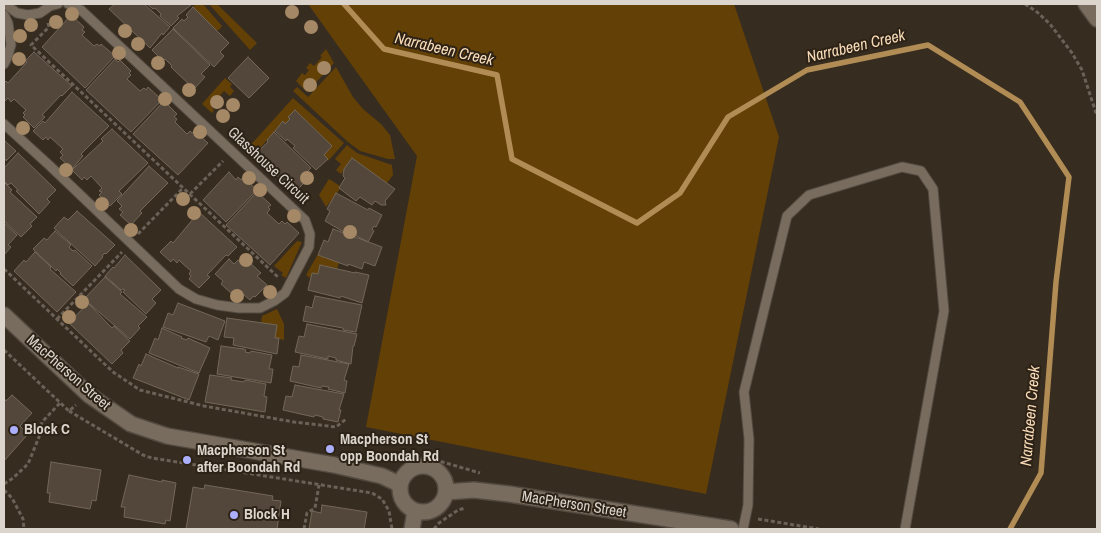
<!DOCTYPE html>
<html>
<head>
<meta charset="utf-8">
<style>
	body { margin:0 }
	#map { position:relative; width:1101px; height:533px; overflow:hidden; background:#372c20; font-family:"Archivo Narrow",sans-serif }
	canvas { display:block }
	.frame { position:absolute; inset:0; border:5px solid #dcd5ce; pointer-events:none }
</style>
</head>
<body>
<div id="map">
<canvas width="1101" height="533"></canvas>
<div class="frame"></div>
</div>
<script>
const ctx = document.querySelector('canvas').getContext('2d');
ctx.lineJoin = 'round';
function fillPath(path, color) { ctx.fillStyle = color; ctx.fill(path, 'evenodd'); }
const toPath = rows => new Path2D(rows.map(r => 'M' + r).join(''));
function strokePath(path, color, width, dash) { ctx.strokeStyle = color; ctx.lineWidth = width; ctx.lineCap = dash ? 'butt' : 'round'; ctx.setLineDash(dash || []); ctx.stroke(path); }
function drawText(font, color, halo, rows, align = 'center') {
  ctx.font = font + ' "Archivo Narrow",sans-serif'; ctx.lineWidth = 4; ctx.setLineDash([]); ctx.textBaseline = 'middle'; ctx.strokeStyle = halo; ctx.fillStyle = color; for (const [text, x, y, turn = 0] of rows) {
    ctx.save(); ctx.translate(x, y); ctx.rotate((+turn || 0) * Math.PI / 180); ctx.textAlign = isNaN(turn) ? turn : align; if (halo) ctx.strokeText(text, 0, 0); ctx.fillText(text, 0, 0); ctx.restore();
  }
}
fillPath(toPath([
	[196,4,203,4,222,26,219,30,216,30,193,7],
	[209,4,217,4,257,43,250,50],
	[308,4,734,4,779,137,706,494,366,427,417,156],
	[326,49,334,63,307,92,296,81,302,73,305,75,309,70,306,68,310,63,314,66,322,57,320,56],
	[336,67,353,97,363,109,381,124,390,135,395,159,388,159,360,151,348,142,293,91,297,87,308,97],
	[225,78,232,84,230,87,234,91,230,96,224,91,211,106,214,110,212,113,202,104],
	[293,98,344,143,328,161,324,155,332,146,295,110,288,117,290,119,285,124,283,122,254,155,247,149],
	[347,145,357,153,392,165,393,175,387,183,352,158,341,174,336,170,341,164,335,159],
	[329,179,340,186,340,189,326,207,319,195],
	[297,241,302,242,286,278,281,275,283,273,274,266],
	[318,254,339,263,337,269,320,265,318,274,312,273,310,278,306,275],
	[277,309,284,324,284,340,275,338,277,325,261,324,262,316]
]), '#634006');
strokePath(toPath([
	[344,4,384,49,497,75,512,159,637,223,680,193,728,117,807,70,928,45,1020,102,1069,177,1056,282,1041,473,1010,529]
]), '#b18c54', 5.5);
const building = toPath([
	[115,4,144,4,170,27,163,35,162,33,150,48,109,9,115,4],
	[147,4,190,4,191,5,177,16,179,18,171,26,160,16,161,14,155,8,153,9,147,4],
	[193,7,229,43,220,52,224,56,214,67,173,28,182,19,184,21,188,17,186,15,193,7],
	[71,15,84,27,82,30,85,32,82,35,94,46,97,44,100,46,101,44,115,56,85,88,42,47,71,15],
	[173,29,210,65,201,74,205,77,194,89,171,67,172,66,165,59,163,61,152,50,173,29],
	[34,52,72,86,62,96,61,95,42,115,45,117,34,128,23,117,25,115,23,113,26,110,14,99,11,102,8,98,5,101,4,99,4,83,6,81,8,83,27,62,25,61,34,52],
	[248,57,269,78,249,98,228,78,248,57],
	[115,59,118,62,120,60,131,71,129,73,131,75,127,79,140,91,144,88,146,90,148,87,162,100,131,132,86,90,115,59],
	[72,92,109,126,81,154,83,156,72,169,60,158,63,155,60,152,63,149,50,137,48,140,46,137,43,140,33,131,43,121,45,123,72,92],
	[164,101,177,114,174,117,177,119,175,122,187,134,190,131,192,133,194,131,208,143,178,175,133,134,164,101],
	[295,110,332,146,324,155,328,159,316,170,293,148,295,146,287,139,286,141,275,131,283,121,285,124,290,119,288,117,295,110],
	[112,129,148,163,119,191,122,194,110,206,99,195,102,192,99,191,102,188,91,176,87,180,84,177,82,180,72,170,103,141,101,139,112,129],
	[274,132,311,168,302,177,306,181,295,192,271,170,273,168,267,162,265,164,254,155,268,142,267,140,274,132],
	[5,141,16,151,6,161,6,159,4,161,4,142,5,141],
	[18,153,56,190,47,199,50,202,39,214,16,191,18,190,11,183,8,185,4,181,4,168,18,153],
	[352,158,395,189,385,201,386,205,381,205,375,201,372,205,360,197,356,201,339,188,345,178,343,176,344,169,352,158],
	[149,166,168,183,140,211,142,213,131,225,120,215,123,212,119,209,122,206,117,201,149,166],
	[229,172,236,180,238,177,241,180,243,177,257,190,226,222,203,200,229,172],
	[4,182,12,190,10,192,37,217,30,224,32,226,21,237,4,221,4,182],
	[257,192,271,205,268,207,270,209,267,213,279,224,282,221,285,224,287,222,299,233,270,265,226,225,257,192],
	[336,193,368,210,369,208,382,215,376,227,374,226,372,229,374,231,368,242,355,235,356,232,352,230,349,235,325,221,330,211,327,209,336,193],
	[77,211,115,245,106,254,105,253,102,256,103,257,95,266,54,228,64,217,68,220,77,211],
	[199,212,237,247,228,256,226,255,207,275,210,277,199,288,189,279,191,276,189,274,191,271,182,263,179,260,177,263,173,259,171,262,160,252,171,241,173,243,199,212],
	[4,223,17,235,8,245,11,247,4,255,4,223],
	[333,229,382,247,375,266,364,262,362,269,348,264,348,266,318,255,324,240,328,242,333,229],
	[55,231,71,245,69,247,73,251,75,250,92,266,73,286,60,274,61,273,57,269,56,271,33,249,44,238,47,240,55,231],
	[35,252,51,267,50,269,76,292,57,312,14,271,24,260,26,262,35,252],
	[125,255,161,290,152,299,156,303,146,314,123,292,125,290,123,289,121,290,105,276,113,267,114,268,125,255],
	[229,259,234,264,238,260,245,265,248,261,261,273,257,276,267,285,255,297,253,296,250,300,237,289,232,294,221,284,223,281,215,274,229,259],
	[320,265,355,273,355,272,369,275,362,303,341,296,340,298,308,290,312,273,318,274,320,265],
	[105,277,122,292,120,294,147,317,138,326,140,328,130,339,84,299,105,277],
	[315,296,362,305,356,332,343,330,343,328,303,321,306,306,312,308,315,296],
	[88,303,112,328,114,326,130,341,121,350,123,353,112,364,69,323,88,303],
	[178,303,225,321,218,340,209,336,206,342,163,327,168,313,173,315,178,303],
	[227,318,277,325,275,338,279,338,277,354,233,345,234,338,224,337,227,318],
	[307,324,357,334,354,346,353,346,351,364,336,360,336,358,328,356,328,359,295,352,299,336,304,337,307,324],
	[162,328,182,337,181,338,187,340,188,338,210,348,199,373,149,353,155,338,158,340,162,328],
	[221,346,244,349,246,350,245,352,250,353,251,351,272,355,269,369,273,369,271,383,217,374,221,346],
	[146,354,178,368,178,367,199,374,189,400,133,378,139,364,141,366,146,354],
	[301,355,349,364,344,380,347,381,345,393,328,389,329,387,322,386,321,388,290,381,293,366,299,367,301,355],
	[210,375,232,378,231,380,244,382,245,380,266,384,264,396,267,397,265,412,205,402,210,375],
	[295,385,344,394,339,410,341,410,338,422,323,419,323,417,315,415,314,417,283,410,286,396,292,397,295,385],
	[12,395,32,413,20,426,28,434,4,461,4,398,6,401,12,395],
	[51,462,101,470,96,501,92,500,90,509,49,502,50,493,47,493,51,462],
	[129,475,162,482,162,480,176,483,170,521,166,520,165,524,124,517,125,507,121,507,129,475],
	[205,485,273,496,272,500,281,501,277,529,186,529,193,487,204,489,205,485],
	[322,505,367,512,364,529,309,529,312,511,321,513,322,505]
]);
fillPath(building, '#52473a');
strokePath(building, '#726758', 1);
const lane = toPath([
	[5,4,17,13,28,15,40,13,50,6,58,4],
	[4,15,8,23,11,45,7,58,4,64],
	[4,124,50,166,179,289,196,299,217,305,239,308,260,308,274,301,285,293,309,247,310,234,305,220,81,10,68,4],
	[743,529,748,505,749,439,744,392,787,216,809,195,902,167,921,171,933,189,944,311,905,529]
]);
const street = toPath([
	[1086,4,1097,19],
	[412,529,415,511]
]);
const secondary = toPath([
	[4,315,89,395,131,424,167,436,334,465,382,476,399,484],
	'400 489a23 23 0 1 1 46 0a23 23 0 1 1-46 0Z',
	[446,492,474,490,509,494,731,529]
]);
strokePath(lane, '#534a40', 11);
strokePath(street, '#534a40', 18);
strokePath(secondary, '#534a40', 18);
strokePath(toPath([
	[1025,4,1037,12,1050,24,1072,53,1082,70,1097,116],
	[48,23,49,27,31,45,279,278],
	[190,194,223,161],
	[138,234,183,188],
	[4,269,113,372,140,390,204,406,294,422,336,427,346,419],
	[57,319,122,252],
	[4,350,69,411,76,405],
	[69,411,143,455,152,458,372,493,382,499,389,511,392,529],
	[422,456,480,473],
	[4,484,13,478,28,464,39,437,42,422,60,403],
	[4,490,12,498,23,519,24,529],
	[758,519,819,529],
	[304,529,307,513,315,508,319,485],
	[434,529,439,523,458,510,465,508]
]), '#6b6157', 3, [4, 2.5]);
strokePath(lane, '#786c5e', 9);
strokePath(street, '#786c5e', 15);
strokePath(secondary, '#786c5e', 15);
ctx.fillStyle = '#a58865';
for (const [x, y] of [
	[292,12],
	[72,14],
	[56,22],
	[31,25],
	[311,27],
	[125,31],
	[20,36],
	[138,44],
	[119,53],
	[19,59],
	[158,63],
	[324,68],
	[310,85],
	[189,90],
	[165,99],
	[217,102],
	[233,105],
	[223,116],
	[23,128],
	[200,132],
	[66,170],
	[249,178],
	[307,178],
	[260,190],
	[183,199],
	[102,204],
	[194,213],
	[294,216],
	[131,230],
	[350,232],
	[246,260],
	[270,292],
	[237,296],
	[82,302],
	[69,317]
]) { ctx.beginPath(); ctx.arc(x, y, 7, 0, 2 * Math.PI); ctx.fill(); }
for (const [x, y, r, color] of [
	[14,430,5,"#acaffb"],
	[330,449,5,"#acaffb"],
	[187,460,5,"#acaffb"],
	[234,515,5,"#acaffb"]
]) { const dot = new Path2D(); dot.arc(x, y, r, 0, 2 * Math.PI); ctx.fillStyle = color; ctx.fill(dot); strokePath(dot, '#2d2216', 2); }
drawText('15px', '#dcd5ce', '#2d2216', [
	["Glasshouse Circuit",268,166,43],
	["MacPherson Street",68,373,41],
	["MacPherson Street",574,505,9]
]);
drawText('bold 15px', '#dcd5ce', '#2d2216', [
	["Block C",24,430],
	["Macpherson St",340,440],
	["opp Boondah Rd",340,457],
	["Macpherson St",197,451],
	["after Boondah Rd",197,468],
	["Block H",244,515]
], 'left');
drawText('italic 16px', '#f7dab7', '#2d2216', [
	["Narrabeen Creek",856,47,-13],
	["Narrabeen Creek",444,50,13],
	["Narrabeen Creek",1031,416,-85]
]);
</script>
</body>
</html>
